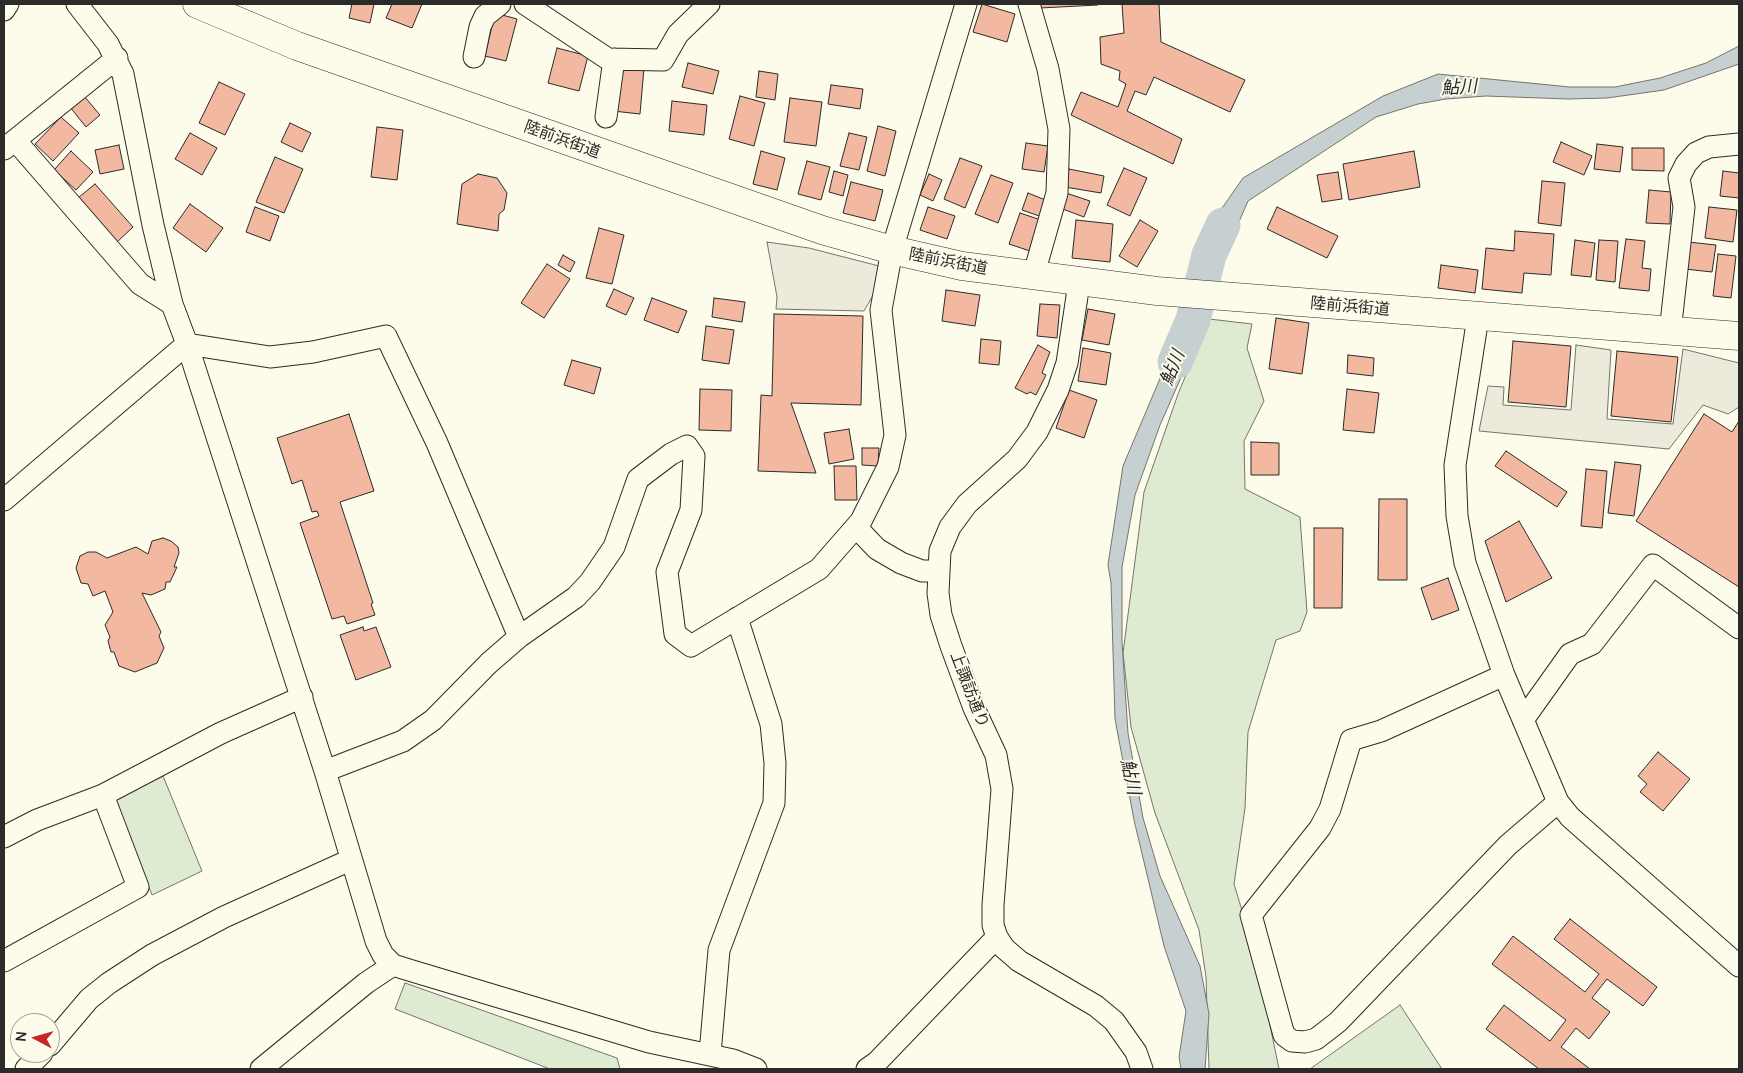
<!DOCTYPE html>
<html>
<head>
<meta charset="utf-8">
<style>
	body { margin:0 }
	#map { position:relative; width:1743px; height:1073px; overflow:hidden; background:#fdfbea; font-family:Manrope,sans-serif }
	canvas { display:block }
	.frame { position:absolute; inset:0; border:5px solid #2b2b2b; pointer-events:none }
	.north { position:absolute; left:10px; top:1013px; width:50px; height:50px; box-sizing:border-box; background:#fdfbea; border:1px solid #a9a89e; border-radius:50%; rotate:276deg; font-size:14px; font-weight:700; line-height:20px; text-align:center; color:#2b2b2b }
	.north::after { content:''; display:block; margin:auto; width:18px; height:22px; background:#c62828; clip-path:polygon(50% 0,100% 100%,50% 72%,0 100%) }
</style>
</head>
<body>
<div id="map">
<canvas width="1743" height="1073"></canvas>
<div class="frame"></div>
<div class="north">N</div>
</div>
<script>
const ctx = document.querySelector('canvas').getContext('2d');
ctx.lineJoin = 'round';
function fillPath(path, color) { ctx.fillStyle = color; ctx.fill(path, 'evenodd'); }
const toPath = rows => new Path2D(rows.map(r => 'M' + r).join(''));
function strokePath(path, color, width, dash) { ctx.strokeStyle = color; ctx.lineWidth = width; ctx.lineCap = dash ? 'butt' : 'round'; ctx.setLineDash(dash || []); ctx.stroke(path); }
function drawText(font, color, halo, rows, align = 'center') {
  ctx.font = font + ' Manrope,"Noto Sans JP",sans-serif'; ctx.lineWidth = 4; ctx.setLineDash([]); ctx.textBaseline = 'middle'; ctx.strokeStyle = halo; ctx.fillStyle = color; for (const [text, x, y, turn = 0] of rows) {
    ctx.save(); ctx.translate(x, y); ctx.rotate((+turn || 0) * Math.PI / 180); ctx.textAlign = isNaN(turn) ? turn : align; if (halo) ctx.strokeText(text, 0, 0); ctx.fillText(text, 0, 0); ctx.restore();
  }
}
const green = toPath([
	[1209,319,1252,324,1247,348,1264,401,1244,441,1245,489,1300,517,1307,612,1300,631,1276,640,1248,732,1245,808,1234,884,1256,957,1279,1069,1209,1069,1206,977,1199,930,1155,813,1131,727,1123,653,1144,492,1178,394,1209,319],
	[163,776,202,871,152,895,114,799,163,776],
	[405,983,617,1058,620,1069,550,1069,395,1009,405,983],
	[1400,1005,1442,1069,1310,1069,1400,1005]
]);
fillPath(green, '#deebd1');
strokePath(green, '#74746e', 1);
const parking = toPath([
	[767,242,809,248,879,266,876,290,864,311,776,309,777,297,767,242],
	[1576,345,1611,350,1607,419,1673,424,1683,349,1739,363,1739,407,1728,414,1703,405,1669,449,1479,431,1488,386,1504,387,1503,405,1571,410,1576,345]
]);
fillPath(parking, '#eceadb');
strokePath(parking, '#74746e', 1);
const water = toPath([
	[1739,46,1739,64,1664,90,1607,98,1568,99,1486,96,1446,99,1418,104,1376,117,1248,201,1218,270,1195,267,1204,234,1243,178,1383,96,1438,74,1570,87,1615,87,1660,78,1706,63,1739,46],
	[1186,317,1207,319,1160,425,1135,495,1122,567,1122,642,1128,733,1143,818,1160,876,1200,966,1209,1014,1205,1069,1181,1069,1179,1057,1186,1011,1164,946,1134,820,1115,719,1111,583,1108,565,1123,466,1186,317]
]);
fillPath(water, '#c7d0d0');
strokePath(water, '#74746e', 1);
strokePath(toPath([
	[1175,362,1193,320,1209,255,1223,225]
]), '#c7d0d0', 35);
const building = toPath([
	[352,4,374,4,370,23,349,18,352,4],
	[392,4,422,4,412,28,386,18,392,4],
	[982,4,1015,14,1007,42,973,32,982,4],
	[1040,4,1098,4,1098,5,1040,8,1040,4],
	[1122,4,1159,4,1161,42,1245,80,1230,112,1154,77,1146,95,1135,91,1127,111,1182,139,1173,164,1071,115,1081,92,1118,107,1126,84,1119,80,1120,71,1101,64,1100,37,1124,33,1122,4],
	[495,13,517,19,506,61,485,56,495,13],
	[557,48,588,56,579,91,548,83,557,48],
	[688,63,719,71,713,94,682,87,688,63],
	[617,65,644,68,640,114,613,111,617,65],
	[759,71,778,74,775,100,756,97,759,71],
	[219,82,245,94,225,135,199,123,219,82],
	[831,85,863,89,860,109,828,104,831,85],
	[84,96,100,115,86,127,70,107,84,96],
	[740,96,765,103,754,146,729,139,740,96],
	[790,98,822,102,816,146,784,142,790,98],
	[672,101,707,105,704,135,669,131,672,101],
	[61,117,79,133,53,161,35,144,61,117],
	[290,123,311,133,302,152,281,142,290,123],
	[878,126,896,131,885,176,867,171,878,126],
	[377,127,403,130,397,180,371,177,377,127],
	[190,133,217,148,202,175,175,159,190,133],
	[849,133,867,137,859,170,840,166,849,133],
	[1561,142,1592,156,1584,175,1553,162,1561,142],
	[1026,143,1048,146,1044,172,1022,169,1026,143],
	[1597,144,1623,147,1620,172,1594,169,1597,144],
	[119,145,124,169,100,174,95,150,119,145],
	[1632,148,1664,148,1664,171,1632,170,1632,148],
	[71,151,93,172,76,190,54,170,71,151],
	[761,151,785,158,777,190,753,184,761,151],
	[1414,151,1420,187,1349,200,1343,164,1414,151],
	[275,157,303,169,284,213,256,202,275,157],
	[960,158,982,166,965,208,944,199,960,158],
	[807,161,830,167,821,200,798,194,807,161],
	[1124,168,1147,178,1130,216,1107,205,1124,168],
	[1069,169,1104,176,1101,193,1065,187,1069,169],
	[834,171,848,175,843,196,829,192,834,171],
	[1723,171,1739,173,1739,198,1720,196,1723,171],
	[1338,172,1342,199,1322,202,1317,175,1338,172],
	[478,174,497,178,507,193,504,210,499,214,498,231,457,224,462,184,478,174],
	[929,174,942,180,933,201,920,195,929,174],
	[991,175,1013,183,998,223,975,214,991,175],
	[1542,181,1565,183,1561,226,1538,223,1542,181],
	[851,182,883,190,875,221,843,213,851,182],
	[95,184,133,227,117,242,78,198,95,184],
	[1649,190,1671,192,1670,224,1646,223,1649,190],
	[1028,193,1048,201,1042,217,1022,210,1028,193],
	[1066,193,1090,201,1084,217,1060,208,1066,193],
	[190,204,223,228,206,252,173,228,190,204],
	[255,207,279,216,270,241,246,232,255,207],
	[928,207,955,216,947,239,920,230,928,207],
	[1277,207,1338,236,1327,258,1267,229,1277,207],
	[1709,207,1737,210,1733,242,1705,238,1709,207],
	[1020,213,1041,220,1030,251,1009,244,1020,213],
	[1076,220,1113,224,1110,262,1072,258,1076,220],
	[1140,220,1158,231,1137,267,1119,256,1140,220],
	[599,228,624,235,612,284,586,278,599,228],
	[1515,231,1554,234,1551,275,1524,273,1522,293,1482,289,1486,248,1514,251,1515,231],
	[1626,239,1645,241,1642,268,1651,269,1649,291,1619,288,1626,239],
	[1575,240,1595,243,1591,277,1571,275,1575,240],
	[1599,240,1618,241,1615,282,1596,280,1599,240],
	[1688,242,1716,245,1712,272,1685,269,1688,242],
	[1718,254,1736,256,1731,298,1713,296,1718,254],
	[563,255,575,262,570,272,558,265,563,255],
	[547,264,570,279,544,318,521,303,547,264],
	[1441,265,1478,270,1475,293,1438,288,1441,265],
	[614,289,634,298,626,315,606,306,614,289],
	[946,290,980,295,975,326,942,321,946,290],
	[652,298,687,311,678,333,644,320,652,298],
	[714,298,745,302,742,322,712,317,714,298],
	[1040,304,1060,305,1057,338,1037,336,1040,304],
	[1088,309,1115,314,1109,345,1082,340,1088,309],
	[774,314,863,316,861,405,791,403,816,473,758,471,761,395,772,396,774,314],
	[1276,318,1309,323,1302,374,1269,369,1276,318],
	[706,326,734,330,729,364,702,360,706,326],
	[981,339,1001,341,999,365,979,363,981,339],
	[1513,341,1571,346,1566,407,1508,402,1513,341],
	[1038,345,1050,352,1042,373,1046,375,1036,395,1030,392,1027,394,1015,388,1038,345],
	[1083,348,1111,353,1106,385,1078,381,1083,348],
	[1617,351,1678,357,1671,422,1611,416,1617,351],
	[1348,355,1374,358,1373,376,1347,373,1348,355],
	[572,360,601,368,594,394,564,385,572,360],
	[700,389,732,390,731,431,699,430,700,389],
	[1347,389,1379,393,1374,433,1343,430,1347,389],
	[1069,390,1097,400,1084,438,1056,428,1069,390],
	[349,414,374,491,340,502,373,603,371,604,375,615,347,624,344,616,332,619,300,523,319,516,317,511,312,512,302,480,292,484,277,438,349,414],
	[1704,414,1732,432,1739,421,1739,587,1636,521,1704,414],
	[849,429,854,459,829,464,824,433,849,429],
	[1251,442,1279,443,1279,475,1251,475,1251,442],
	[862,448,879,448,878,466,862,465,862,448],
	[1506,451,1567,492,1557,507,1495,466,1506,451],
	[1615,462,1641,465,1634,516,1608,513,1615,462],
	[834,466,856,466,857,500,835,500,834,466],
	[1586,469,1607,471,1602,528,1581,526,1586,469],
	[1379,499,1407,499,1407,580,1378,580,1379,499],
	[1519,521,1552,578,1506,602,1485,541,1519,521],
	[1314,528,1343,528,1342,608,1314,608,1314,528],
	[163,538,171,541,178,547,179,553,174,567,177,567,170,582,166,582,165,589,151,595,142,593,161,632,159,636,164,648,157,663,135,672,119,666,114,652,111,652,108,641,110,637,105,625,113,612,105,591,93,596,88,584,81,583,76,568,80,556,88,552,96,552,107,558,136,547,148,554,152,541,163,538],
	[1448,578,1459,610,1432,620,1421,588,1448,578],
	[363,627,364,631,376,627,391,667,356,680,340,635,363,627],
	[1658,752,1690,779,1663,811,1640,792,1647,784,1638,776,1658,752],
	[1570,919,1657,987,1643,1006,1607,979,1592,998,1610,1012,1589,1039,1576,1028,1561,1047,1590,1069,1539,1069,1486,1029,1504,1005,1550,1041,1566,1020,1492,964,1513,936,1585,992,1599,974,1554,939,1570,919]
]);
fillPath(building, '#f2b8a0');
strokePath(building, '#2b2b2b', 1);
const minor = toPath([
	[77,4,108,44,123,74,153,225,172,304,187,344,325,771,376,941,383,955,393,965,409,970,649,1042,733,1060,756,1069],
	[525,4,608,59,663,60,678,34,709,4],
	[1029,4,1048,69,1059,129,1057,193,1033,277],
	[4,10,8,4],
	[474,57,480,27,485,16,500,4],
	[606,117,614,59],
	[15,140,140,284,172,304],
	[4,149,117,58],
	[1079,283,1067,363,1058,390,1037,432,1017,459,967,504,950,527,940,551,938,593,941,615,951,646,974,708,996,755,1002,789,993,905,993,925,997,937,1004,948,1019,961,1096,1006,1114,1021,1136,1052,1142,1069],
	[1478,317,1455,465,1457,516,1465,563,1504,675,1558,802,1570,817,1739,966],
	[1670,332,1684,207,1679,178,1686,164,1696,153,1709,147,1739,144],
	[4,500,187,344,270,357,313,352,386,336,437,443,519,637],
	[856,527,877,549,901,563,922,571,937,571],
	[1504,675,1381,731,1351,740,1330,809,1320,828,1251,915,1284,1035,1292,1041,1305,1042,1316,1039,1338,1022,1508,845,1558,802],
	[1523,720,1570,654,1592,644,1653,565,1739,628],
	[325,771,403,741,433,720,489,663,519,637,576,597,590,582,614,547,638,479,671,454,687,446,694,456,691,510,667,572,675,634,691,646,819,569,861,521,888,467,895,435,881,310,892,250,966,4],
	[4,837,37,820,103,795,221,733,302,697],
	[4,961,138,887,103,795],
	[50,1045,89,999,109,983,152,955,224,917,350,860],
	[710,1054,719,950,774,803,775,763,771,724,737,618],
	[26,1069,42,1053],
	[261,1069,366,983,393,965],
	[867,1069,877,1062,997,937]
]);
const highway = toPath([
	[197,4,297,46,822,230,892,250,962,266,1157,291,1739,336]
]);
strokePath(minor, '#2b2b2b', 23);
strokePath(highway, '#2b2b2b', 29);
strokePath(minor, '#fdfbea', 21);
strokePath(highway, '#fdfbea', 28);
drawText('16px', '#2b2b2b', '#fdfbea', [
	["陸前浜街道",562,140,20],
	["陸前浜街道",948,262,11],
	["陸前浜街道",1350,307,5],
	["上諏訪通り",969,690,69]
]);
drawText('italic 18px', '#2b2b2b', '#fdfbea', [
	["鮎川",1459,88,-3],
	["鮎川",1173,368,-68],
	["鮎川",1130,777,78]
]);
</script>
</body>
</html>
